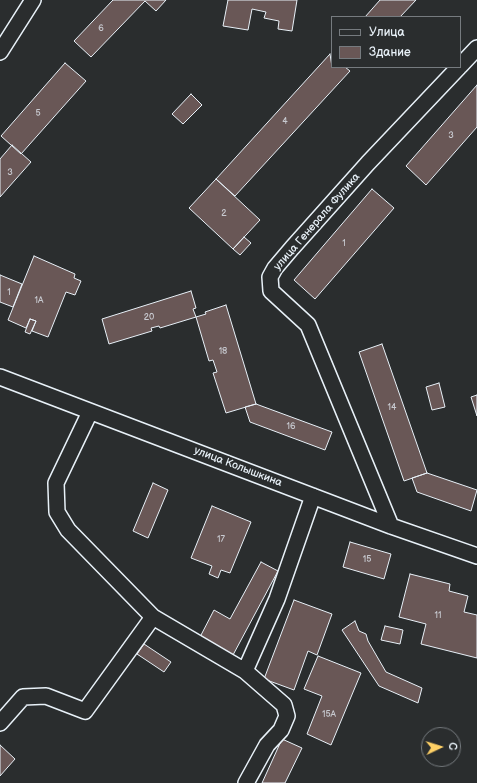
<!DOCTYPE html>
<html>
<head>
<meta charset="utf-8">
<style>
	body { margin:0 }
	#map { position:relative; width:477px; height:783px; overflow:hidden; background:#2a2d2e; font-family:"Balsamiq Sans",sans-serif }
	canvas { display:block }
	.legend { position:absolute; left:331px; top:16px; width:130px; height:52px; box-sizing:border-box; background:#2a2d2e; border:1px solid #767b7f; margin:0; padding:5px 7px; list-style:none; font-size:12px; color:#e8f1f8 }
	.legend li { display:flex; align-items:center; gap:8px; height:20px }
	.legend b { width:20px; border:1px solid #767b7f }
	.north { position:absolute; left:421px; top:727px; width:40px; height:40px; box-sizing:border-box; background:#2a2d2e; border:1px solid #767b7f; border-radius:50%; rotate:86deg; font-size:11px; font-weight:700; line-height:16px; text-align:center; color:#e8f1f8 }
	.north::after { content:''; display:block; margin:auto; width:14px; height:18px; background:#ffd166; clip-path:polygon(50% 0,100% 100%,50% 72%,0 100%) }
</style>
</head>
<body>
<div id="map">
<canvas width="477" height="783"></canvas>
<ul class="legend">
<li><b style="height:5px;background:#2a2d2e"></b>Улица</li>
<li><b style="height:11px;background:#695756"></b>Здание</li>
</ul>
<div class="north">С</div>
</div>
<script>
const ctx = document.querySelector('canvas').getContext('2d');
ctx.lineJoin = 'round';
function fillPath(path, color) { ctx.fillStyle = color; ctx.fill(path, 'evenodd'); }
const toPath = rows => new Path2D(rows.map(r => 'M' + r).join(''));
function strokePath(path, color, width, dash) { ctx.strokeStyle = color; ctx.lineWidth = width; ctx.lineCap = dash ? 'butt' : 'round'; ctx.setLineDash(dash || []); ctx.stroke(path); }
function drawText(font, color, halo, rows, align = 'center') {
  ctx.font = font + ' "Balsamiq Sans",sans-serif'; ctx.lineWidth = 3; ctx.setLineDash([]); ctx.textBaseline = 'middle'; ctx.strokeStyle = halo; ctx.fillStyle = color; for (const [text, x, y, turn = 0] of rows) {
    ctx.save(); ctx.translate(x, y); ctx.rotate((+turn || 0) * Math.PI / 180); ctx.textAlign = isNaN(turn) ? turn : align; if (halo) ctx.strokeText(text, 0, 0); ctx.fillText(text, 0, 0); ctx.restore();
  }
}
const building = toPath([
	[113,0,166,0,156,11,145,1,91,57,74,41,113,0],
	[228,0,297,0,292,31,278,29,279,21,264,18,266,12,252,9,248,30,223,26,228,0],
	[380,0,416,0,400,17,365,17,380,0],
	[330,54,332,67,345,67,350,71,235,196,216,179,330,54],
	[65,63,86,81,21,154,1,136,65,63],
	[477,85,477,127,426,185,406,166,477,85],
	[191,94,202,105,183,124,172,114,191,94],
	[12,145,31,162,0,197,0,159,12,145],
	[216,179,260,220,233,249,189,208,216,179],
	[372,189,394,208,315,299,294,280,372,189],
	[244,237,251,243,240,255,233,249,244,237],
	[34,256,75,274,74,278,81,281,75,295,66,292,48,337,32,331,36,321,30,319,26,328,8,320,34,256],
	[0,275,22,284,13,307,0,302,0,275],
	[191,291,196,308,193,309,196,317,160,328,159,326,151,328,152,331,109,344,102,319,191,291],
	[226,305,256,404,226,413,213,373,217,372,213,360,209,361,196,317,206,314,205,312,226,305],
	[30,319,36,321,30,334,25,332,30,319],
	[382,344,427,473,404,481,359,352,382,344],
	[439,383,445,407,432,410,426,387,439,383],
	[477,395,477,416,471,397,477,395],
	[256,404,332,432,325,450,250,422,245,407,256,404],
	[427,473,477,490,471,511,417,492,412,478,427,473],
	[153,483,168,490,148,538,133,531,153,483],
	[212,506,251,522,230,573,221,570,218,578,209,574,212,566,191,558,212,506],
	[350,542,391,554,384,579,343,567,350,542],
	[261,562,278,571,233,655,200,637,214,610,230,619,261,562],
	[410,574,450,584,449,591,468,596,464,612,477,615,477,658,421,644,426,624,399,617,410,574],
	[294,600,332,614,317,655,308,651,294,690,264,679,294,600],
	[355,621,359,631,366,634,368,641,386,672,422,688,418,703,379,686,342,630,355,621],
	[385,626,403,630,400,644,381,640,385,626],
	[144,644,171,662,164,672,137,654,144,644],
	[318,656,361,673,331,745,307,734,322,696,304,689,318,656],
	[282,739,302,748,285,783,262,783,282,739],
	[0,745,15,759,0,776,0,745]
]);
fillPath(building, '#695756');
strokePath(building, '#e8f1f8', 1);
const minor = toPath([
	[0,52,33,0],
	[460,66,477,48],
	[0,377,391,526,477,556],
	[391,526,308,325,271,291,270,277,275,268,292,248,368,163,459,67],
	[153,617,245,671,284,705,287,716,281,730,267,745,246,783],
	[245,671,277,599,313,496],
	[0,723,23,697,46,696,85,711,153,617,68,530,57,512,56,483,90,412]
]);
strokePath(minor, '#e8f1f8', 18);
strokePath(minor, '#2a2d2e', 15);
drawText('9px', '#c8cad0', null, [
	["6",101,29],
	["5",38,114],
	["4",285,122],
	["3",451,136],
	["3",10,173],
	["2",224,214],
	["1",344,244],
	["1",9,293],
	["1А",39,301],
	["20",149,318],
	["18",223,352],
	["14",392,408],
	["16",291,427],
	["17",221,540],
	["15",367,560],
	["11",438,616],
	["15А",329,715]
]);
drawText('11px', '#e8f1f8', '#2a2d2e', [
	["улица Генерала Фулика",317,222,-49],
	["улица Колышкина",238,467,21]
]);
</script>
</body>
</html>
